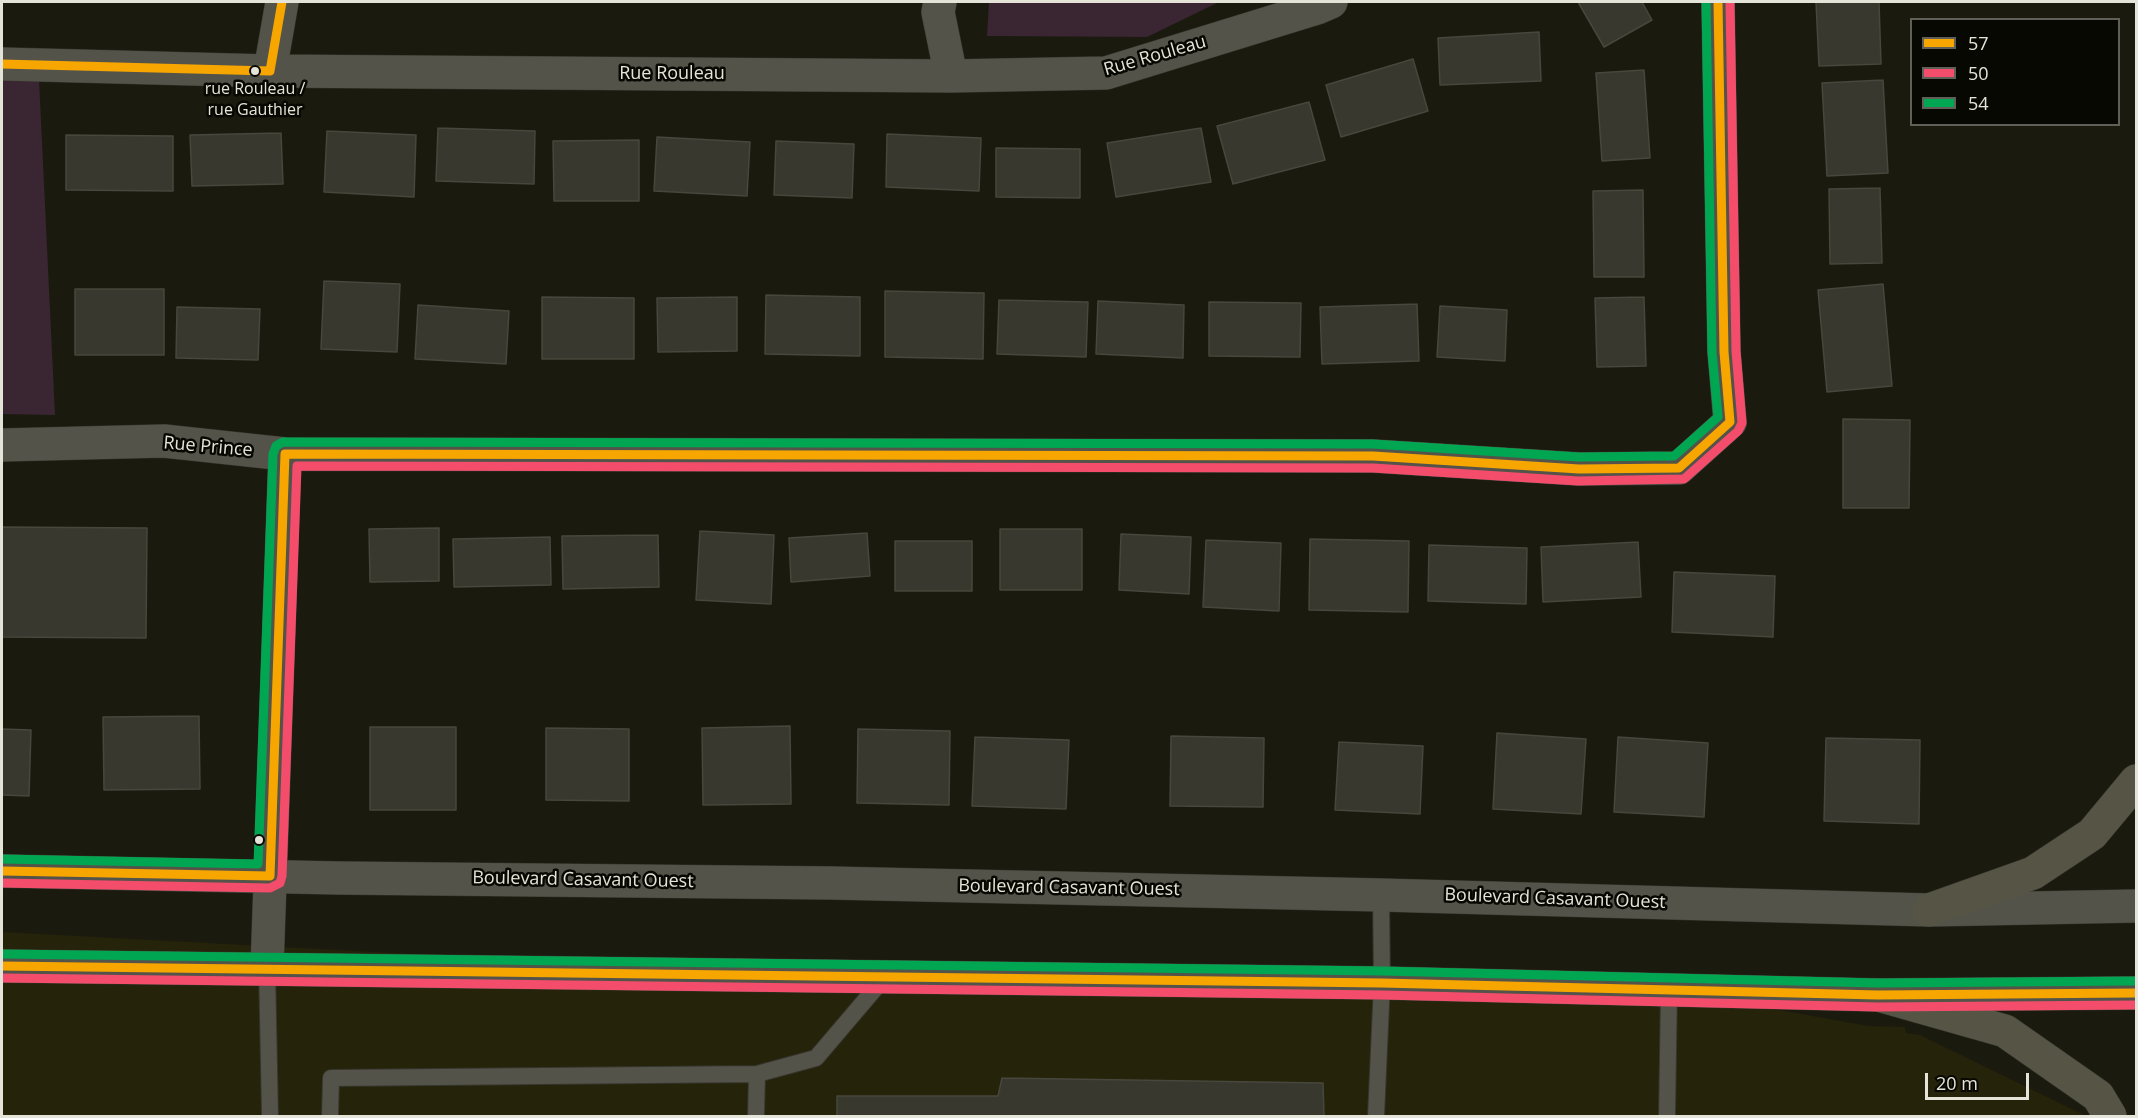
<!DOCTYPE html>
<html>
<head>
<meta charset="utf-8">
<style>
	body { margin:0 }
	#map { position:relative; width:2138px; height:1118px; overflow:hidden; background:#1b1a0f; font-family:"Open Sans",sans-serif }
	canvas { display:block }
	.frame { position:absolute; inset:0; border:3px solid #e5e4d8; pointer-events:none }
	.legend { position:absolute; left:1910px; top:18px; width:210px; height:108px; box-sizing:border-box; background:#080802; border:2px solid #606058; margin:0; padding:8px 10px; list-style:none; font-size:18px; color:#e5e4d8 }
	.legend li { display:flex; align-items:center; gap:12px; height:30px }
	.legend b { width:30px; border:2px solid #606058 }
	.scale { position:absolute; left:1925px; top:1073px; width:104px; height:27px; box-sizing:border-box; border:3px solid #e5e4d8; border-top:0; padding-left:8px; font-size:18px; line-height:21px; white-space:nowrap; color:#e5e4d8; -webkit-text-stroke:4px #080802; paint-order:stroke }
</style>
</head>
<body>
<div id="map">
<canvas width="2138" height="1118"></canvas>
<div class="frame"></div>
<ul class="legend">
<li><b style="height:8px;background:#f7a600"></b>57</li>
<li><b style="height:8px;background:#f44d6c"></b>50</li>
<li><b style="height:8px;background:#00a651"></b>54</li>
</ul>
<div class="scale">20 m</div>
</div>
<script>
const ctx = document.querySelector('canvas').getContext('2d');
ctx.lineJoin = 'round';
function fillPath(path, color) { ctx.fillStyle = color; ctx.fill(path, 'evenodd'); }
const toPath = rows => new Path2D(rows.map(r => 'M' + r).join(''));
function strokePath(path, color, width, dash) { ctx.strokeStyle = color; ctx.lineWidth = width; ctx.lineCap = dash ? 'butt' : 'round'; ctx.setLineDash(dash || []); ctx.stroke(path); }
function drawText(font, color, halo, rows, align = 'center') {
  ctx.font = font + ' "Open Sans",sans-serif'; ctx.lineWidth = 5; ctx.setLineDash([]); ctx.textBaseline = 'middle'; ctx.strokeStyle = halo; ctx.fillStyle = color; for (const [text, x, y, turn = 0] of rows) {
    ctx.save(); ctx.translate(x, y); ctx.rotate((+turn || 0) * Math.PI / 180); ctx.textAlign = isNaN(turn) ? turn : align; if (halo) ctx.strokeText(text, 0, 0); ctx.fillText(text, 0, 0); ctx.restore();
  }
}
fillPath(toPath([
	[2,932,1177,995,1669,990,1868,1026,1905,1027,1906,1033,1920,1035,2084,1115,2084,1116,2,1116]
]), '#252309');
fillPath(toPath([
	[989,2,1219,2,1147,37,987,36],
	[39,79,55,415,2,414,2,80]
]), '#3a2532');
const building = toPath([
	[1578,2,1642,2,1652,20,1604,47,1578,2],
	[1816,2,1879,2,1881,64,1819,66,1816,2],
	[1539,32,1541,81,1440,85,1438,38,1539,32],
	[1413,59,1428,111,1341,137,1326,85,1413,59],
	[1644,70,1650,158,1602,161,1596,73,1644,70],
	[1883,80,1888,173,1827,176,1822,83,1883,80],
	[1309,102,1325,160,1233,184,1217,126,1309,102],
	[438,128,535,131,534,184,436,181,438,128],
	[1201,128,1211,182,1116,197,1107,143,1201,128],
	[327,131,416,135,414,197,324,192,327,131],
	[281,133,283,184,192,186,190,135,281,133],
	[887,134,981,138,979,191,886,187,887,134],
	[66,135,173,136,173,191,66,190,66,135],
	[657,137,750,142,747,196,654,191,657,137],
	[639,140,639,201,554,201,553,141,639,140],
	[776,141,854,144,852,198,774,195,776,141],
	[996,148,1080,149,1080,198,996,197,996,148],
	[1880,188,1882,263,1830,264,1829,189,1880,188],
	[1643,190,1644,277,1594,277,1593,191,1643,190],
	[324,281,400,284,397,352,321,349,324,281],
	[1883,284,1892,386,1827,392,1818,290,1883,284],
	[75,289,164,289,164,355,75,355,75,289],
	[885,291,984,293,983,359,885,357,885,291],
	[766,295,860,297,860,356,765,354,766,295],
	[542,297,634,298,634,359,542,359,542,297],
	[737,297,737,351,658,352,657,298,737,297],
	[1644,297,1646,366,1597,367,1595,298,1644,297],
	[999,300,1088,302,1086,357,997,354,999,300],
	[1098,301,1184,305,1183,358,1096,354,1098,301],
	[1209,302,1301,303,1300,357,1209,356,1209,302],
	[1417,304,1419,361,1322,364,1320,307,1417,304],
	[418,305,509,311,506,364,415,359,418,305],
	[1440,306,1507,310,1505,361,1437,357,1440,306],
	[177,307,260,309,258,360,176,358,177,307],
	[1843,419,1910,420,1909,508,1843,508,1843,419],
	[2,527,147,528,146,638,2,637,2,527],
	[439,528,439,581,370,582,369,529,439,528],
	[1000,529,1082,529,1082,590,1000,590,1000,529],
	[700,531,774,535,771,604,696,600,700,531],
	[867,533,870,576,791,582,789,538,867,533],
	[1121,534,1191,537,1189,594,1119,590,1121,534],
	[658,535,659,587,563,589,562,536,658,535],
	[550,537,551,585,454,587,453,539,550,537],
	[1310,539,1409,541,1408,612,1309,610,1310,539],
	[1206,540,1281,543,1279,611,1203,607,1206,540],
	[895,541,972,541,972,591,895,591,895,541],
	[1638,542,1641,597,1543,602,1541,547,1638,542],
	[1429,545,1527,548,1526,604,1428,601,1429,545],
	[1674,572,1775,576,1773,637,1672,632,1674,572],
	[199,716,200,789,104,790,103,717,199,716],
	[790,726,791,804,703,805,702,728,790,726],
	[370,727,456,727,456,810,370,810,370,727],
	[546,728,629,729,629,801,546,800,546,728],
	[2,729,31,730,29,796,2,795,2,729],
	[858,729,950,731,949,805,857,803,858,729],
	[1497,733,1586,739,1581,814,1493,809,1497,733],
	[1171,736,1264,738,1263,807,1170,806,1171,736],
	[975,737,1069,740,1066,809,972,806,975,737],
	[1618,737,1708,743,1704,817,1614,812,1618,737],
	[1826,738,1920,740,1919,824,1824,821,1826,738],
	[1339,742,1423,746,1420,814,1335,810,1339,742],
	[1002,1078,1323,1083,1324,1116,837,1116,837,1096,998,1096,1002,1078]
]);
fillPath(building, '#38382f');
strokePath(building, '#48473d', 1.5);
const service = toPath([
	[267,968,270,1116],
	[757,1074,816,1058,885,977],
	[330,1116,331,1078,757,1074,756,1116],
	[1376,1116,1382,983,1381,895],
	[1667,1116,1669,990]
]);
const minor = toPath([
	[940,2,938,12,951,76],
	[2,64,270,71,951,76,1106,73,1317,8,1331,2],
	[270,71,282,2],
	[2,445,164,441,285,454,1373,456,1579,469,1679,468,1730,422,1724,352,1718,2],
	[267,968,285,454]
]);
const tertiary = toPath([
	[2,871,339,878,831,883,1381,895,1929,910,2136,906],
	[2,966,1382,983,1878,995,2136,993]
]);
const primary = toPath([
	[1929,910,2033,873,2092,834,2136,781],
	[1878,995,2005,1031,2098,1096,2110,1116]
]);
strokePath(service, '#36352d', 18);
strokePath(minor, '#36352d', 34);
strokePath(tertiary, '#36352d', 34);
strokePath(primary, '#36352d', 34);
strokePath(service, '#54534a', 16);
strokePath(minor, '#54534a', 33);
strokePath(tertiary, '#54534a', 33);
strokePath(primary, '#565545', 33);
strokePath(toPath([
	[2,64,270,71,282,2],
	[2,871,270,876,285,454,1373,456,1579,469,1679,468,1730,422,1724,352,1718,2],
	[2,966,1382,983,1878,995,2136,993]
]), '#f7a600', 9);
strokePath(toPath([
	[2,883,270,888,280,883,282,876,297,466,1373,468,1578,481,1684,479,1738,431,1742,423,1736,351,1730,2],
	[2,978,1382,995,1878,1007,2136,1005]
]), '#f44d6c', 9);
strokePath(toPath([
	[2,859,258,864,273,454,276,446,283,442,1373,444,1579,457,1674,456,1718,417,1712,352,1706,2],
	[2,954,1382,971,1878,983,2136,981]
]), '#00a651', 9);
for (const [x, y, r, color] of [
	[255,71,5,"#e5e4d8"],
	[259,840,5,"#e5e4d8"]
]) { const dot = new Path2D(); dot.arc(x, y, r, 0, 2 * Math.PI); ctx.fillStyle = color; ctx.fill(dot); strokePath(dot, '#080802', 2); }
drawText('16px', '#e5e4d8', '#080802', [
	["rue Rouleau /",255,89],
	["rue Gauthier",255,110]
]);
drawText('18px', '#e5e4d8', '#080802', [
	["Rue Rouleau",1155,56,-16],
	["Rue Rouleau",672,74],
	["Rue Prince",208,447,5],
	["Boulevard Casavant Ouest",583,880,1],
	["Boulevard Casavant Ouest",1069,888,1],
	["Boulevard Casavant Ouest",1555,899,2]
]);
</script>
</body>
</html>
